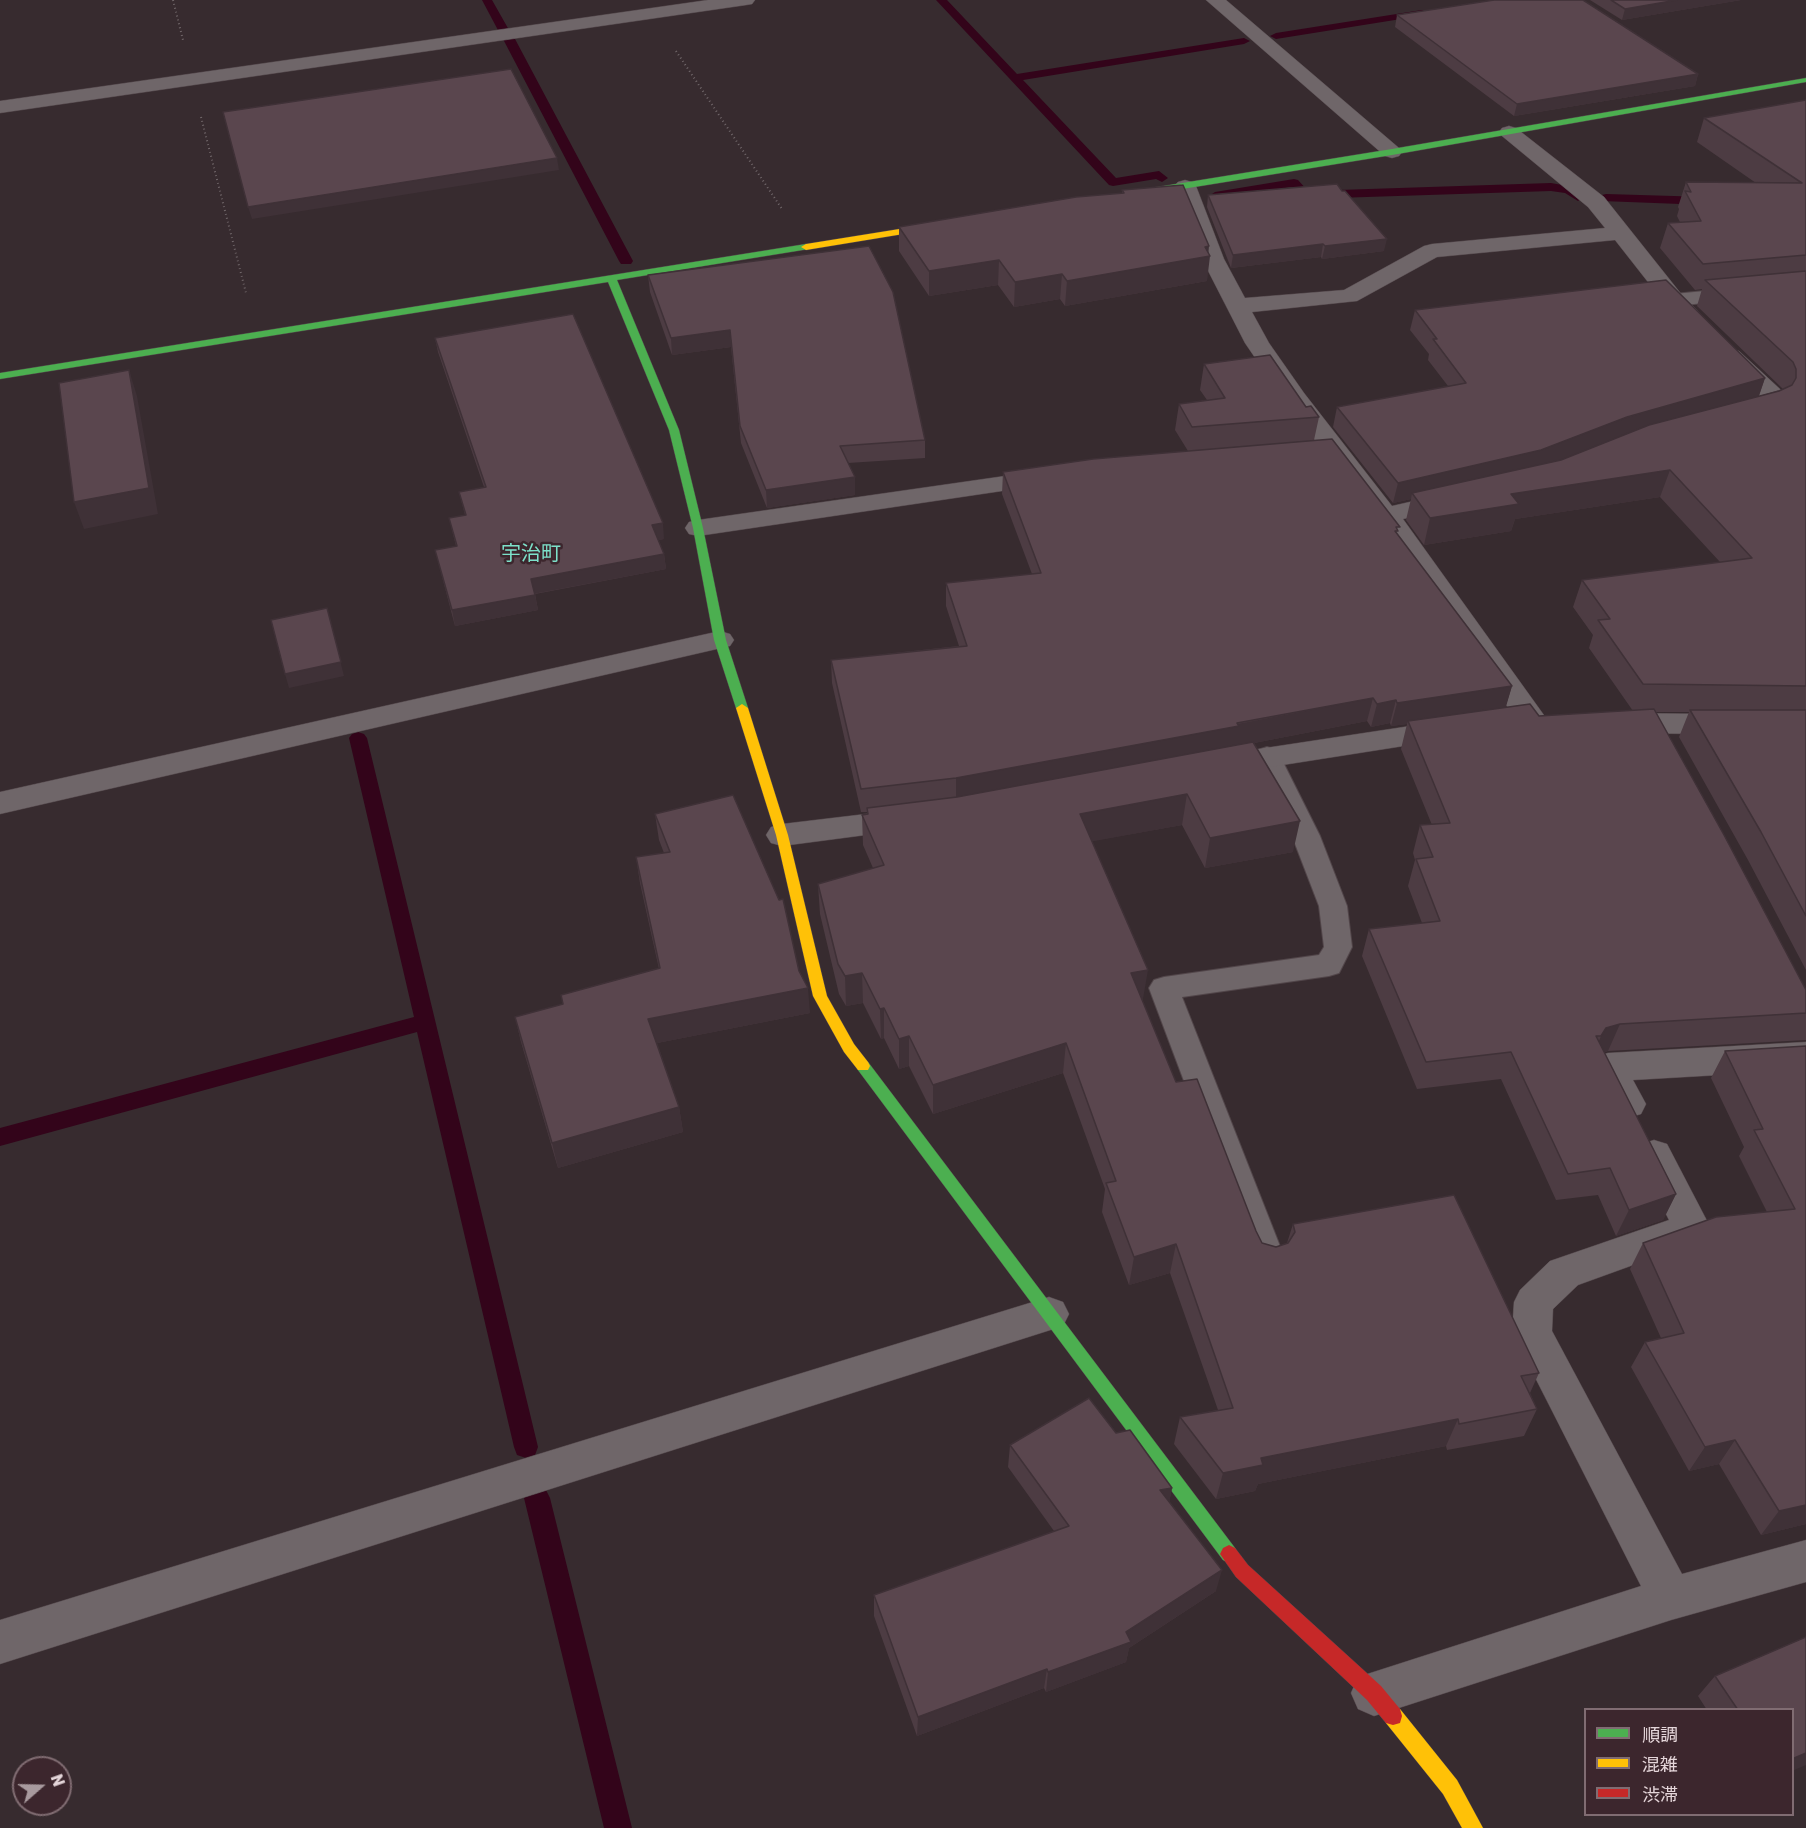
<!DOCTYPE html>
<html>
<head>
<meta charset="utf-8">
<style>
	body { margin:0 }
	#map { position:relative; width:1806px; height:1828px; overflow:hidden; background:#372b2f; font-family:Rubik,"Noto Sans JP",sans-serif }
	canvas { display:block }
	.legend { position:absolute; left:1584px; top:1708px; width:210px; height:108px; box-sizing:border-box; background:#3c262d; border:2px solid #806c72; margin:0; padding:8px 10px; list-style:none; font-size:18px; color:#e5d6da }
	.legend li { display:flex; align-items:center; gap:12px; height:30px }
	.legend b { width:30px; border:2px solid #806c72 }
	.north { position:absolute; left:12px; top:1756px; width:60px; height:60px; box-sizing:border-box; background:#3c262d; border:2px solid #806c72; border-radius:50%; rotate:70deg; font-size:16px; font-weight:700; line-height:24px; text-align:center; color:#e5d6da }
	.north::after { content:''; display:block; margin:auto; width:21px; height:27px; background:#a89a9e; clip-path:polygon(50% 0,100% 100%,50% 72%,0 100%) }
</style>
</head>
<body>
<div id="map">
<canvas width="1806" height="1828"></canvas>
<ul class="legend">
<li><b style="height:8px;background:#4caf50"></b>順調</li>
<li><b style="height:8px;background:#ffc107"></b>混雑</li>
<li><b style="height:8px;background:#c62828"></b>渋滞</li>
</ul>
<div class="north">N</div>
</div>
<script>
const ctx = document.querySelector('canvas').getContext('2d');
ctx.lineJoin = 'round';
const toPath = rows => new Path2D(rows.map(r => 'M' + r).join(''));
function fillPath(path, color) { ctx.fillStyle = color; ctx.fill(path, 'evenodd'); }
function strokePath(path, color, width, dash) { ctx.strokeStyle = color; ctx.lineWidth = width; ctx.lineCap = dash ? 'butt' : 'round'; ctx.setLineDash(dash || []); ctx.stroke(path); }
function drawText(font, color, halo, rows, align = 'center') {
  ctx.font = font + ' Rubik,"Noto Sans JP",sans-serif'; ctx.lineWidth = 5; ctx.setLineDash([]); ctx.textBaseline = 'middle'; ctx.strokeStyle = halo; ctx.fillStyle = color; for (const [text, x, y, turn = 0] of rows) {
    ctx.save(); ctx.translate(x, y); ctx.rotate((+turn || 0) * Math.PI / 180); ctx.textAlign = isNaN(turn) ? turn : align; if (halo) ctx.strokeText(text, 0, 0); ctx.fillText(text, 0, 0); ctx.restore();
  }
}
fillPath(toPath([
	[482,0,492,0,509,30,507,32,499,32,482,0],
	[936,0,947,0,1017,74,1244,38,1250,41,1244,44,1023,80,1116,178,1159,171,1168,178,1162,182,1156,179,1113,186,1109,185,936,0],
	[1422,10,1426,11,1426,15,1276,39,1270,36,1276,33,1422,10],
	[509,36,515,39,633,261,631,264,621,264,619,261,503,39,509,36],
	[1294,179,1298,180,1308,191,1551,183,1573,187,1584,197,1578,201,1565,193,1551,191,1305,199,1301,198,1291,187,1215,200,1209,196,1215,192,1294,179],
	[1606,194,1707,197,1713,201,1707,205,1602,201,1600,198,1602,195,1606,194],
	[358,732,364,734,367,738,538,1447,535,1455,526,1458,517,1455,514,1447,417,1032,0,1146,0,1128,414,1017,349,738,352,734,358,732],
	[537,1486,546,1490,550,1498,632,1828,604,1828,524,1498,528,1490,537,1486]
]), '#33041a');
const lane = toPath([
	[1806,281,1806,293,1674,306,1667,304,1664,300,1667,296,1674,294,1806,281],
	[1267,747,1276,750,1280,756,1320,836,1347,906,1352,947,1339,973,1329,976,1182,997,1285,1259,1280,1269,1268,1273,1256,1269,1251,1259,1149,988,1154,980,1164,977,1319,955,1324,947,1319,906,1292,836,1254,756,1258,750,1267,747]
]);
const street = toPath([
	[708,0,755,0,752,4,746,5,0,113,0,101,708,0],
	[1206,0,1226,0,1399,148,1402,152,1399,156,1392,158,1385,156,1206,0],
	[1509,126,1516,128,1604,197,1682,295,1696,309,1700,314,1696,319,1688,321,1680,319,1666,305,1615,240,1437,257,1357,301,1252,312,1269,343,1304,393,1392,506,1453,492,1462,494,1466,500,1462,506,1403,519,1546,718,1542,725,1531,728,1520,725,1377,521,1286,403,1245,343,1202,259,1174,186,1178,182,1185,180,1192,182,1196,186,1224,259,1245,298,1344,290,1424,246,1432,244,1605,228,1588,207,1502,136,1499,132,1502,128,1509,126],
	[1731,349,1739,351,1781,390,1784,395,1784,404,1781,409,1741,422,1732,420,1729,415,1732,410,1760,400,1760,397,1719,356,1723,351,1731,349],
	[1047,470,1056,473,1060,478,1056,483,698,536,689,534,685,528,689,522,698,520,1047,470],
	[720,631,730,634,734,640,730,646,0,814,0,792,720,631],
	[1617,713,1806,715,1806,735,1617,733,1606,730,1602,723,1606,716,1617,713],
	[1450,720,1461,723,1465,730,1461,737,1219,775,1208,772,1204,765,1208,758,1219,755,1450,720],
	[908,809,919,812,924,820,919,828,782,846,771,843,766,835,771,827,782,824,908,809],
	[1806,1042,1806,1070,1633,1080,1646,1104,1641,1114,1628,1118,1615,1114,1590,1067,1595,1057,1608,1053,1806,1042],
	[1654,1140,1667,1144,1705,1217,1711,1228,1705,1239,1578,1285,1553,1309,1552,1331,1682,1574,1806,1540,1806,1582,1671,1620,1374,1716,1358,1709,1351,1693,1358,1677,1641,1586,1512,1332,1514,1302,1520,1290,1550,1261,1669,1220,1636,1155,1641,1144,1654,1140],
	[1049,1297,1063,1302,1069,1314,1063,1326,0,1664,0,1620,1049,1297]
]);
const fast = toPath([
	[1806,78,1806,82,1392,155,1139,196,1135,193,1139,190,1392,149,1806,78],
	[806,244,811,247,809,249,617,280,679,430,703,528,726,640,748,708,742,712,736,708,714,640,693,528,669,430,608,282,0,379,0,373,806,244],
	[863,1060,868,1062,1235,1548,1238,1554,1235,1560,1229,1563,1223,1560,858,1070,856,1066,858,1062,863,1060]
]);
const slow = toPath([
	[943,222,946,223,946,227,806,250,801,247,806,244,943,222],
	[742,704,748,708,788,835,827,996,854,1044,868,1062,870,1066,868,1070,858,1070,844,1052,813,996,776,835,736,708,742,704],
	[1393,1707,1400,1709,1457,1780,1483,1828,1462,1828,1443,1794,1386,1723,1384,1716,1386,1709,1393,1707]
]);
const jam = toPath([
	[1229,1545,1235,1548,1248,1565,1381,1686,1400,1709,1402,1716,1400,1723,1393,1725,1386,1723,1367,1700,1236,1577,1220,1554,1223,1548,1229,1545]
]);
strokePath(lane, '#52464a', 2);
strokePath(street, '#52464a', 1);
strokePath(fast, '#52464a', 1);
strokePath(slow, '#52464a', 1);
strokePath(jam, '#52464a', 1);
strokePath(toPath([
	[173,0,183,40],
	[676,51,782,209],
	[201,117,246,293]
]), '#72686b', 2, [1, 3]);
fillPath(lane, '#6f6669');
fillPath(street, '#6f6669');
fillPath(fast, '#4caf50');
fillPath(slow, '#ffc107');
fillPath(jam, '#c62828');
fillPath(toPath([
	[1590,0,1741,0,1622,20],
	[1397,15,1698,74,1695,86,1514,116,1395,27],
	[1806,100,1806,970,1748,860,1679,737,1689,712,1655,712,1806,990,1806,1040,1608,1051,1604,1052,1676,1194,1663,1220,1616,1236,1598,1195,1556,1200,1501,1079,1417,1089,1362,956,1369,929,1422,923,1408,886,1415,860,1413,853,1420,825,1432,825,1401,749,1407,724,1391,726,1390,723,1371,727,1367,721,1254,743,1293,852,1205,868,1182,825,1092,841,1143,999,1142,1000,1176,1082,1262,1243,1276,1247,1287,1243,1293,1224,1539,1373,1530,1393,1537,1409,1524,1436,1447,1450,1446,1446,1258,1484,1255,1491,1216,1499,1174,1444,1180,1417,1218,1410,1170,1273,1129,1285,1102,1212,1105,1189,1063,1073,933,1114,909,1066,899,1069,884,1038,881,1039,863,1003,846,1006,839,994,820,914,818,884,873,868,863,845,862,815,867,814,867,812,861,812,832,683,831,660,959,646,946,606,946,583,1032,574,1002,494,1003,472,1188,451,1175,430,1179,404,1207,400,1200,390,1204,364,1306,407,1319,417,1314,440,1398,535,1512,686,1505,708,1539,716,1633,711,1589,648,1593,635,1573,607,1582,580,1720,562,1660,497,1515,519,1511,531,1424,545,1406,520,1411,499,1393,503,1333,427,1337,407,1448,386,1428,360,1429,354,1410,330,1415,310,1765,378,1759,396,1783,389,1697,306,1702,289,1695,290,1660,248,1668,223,1680,222,1677,216,1679,209,1678,207,1686,182,1756,183,1697,142,1704,118],
	[1122,190,1208,253,1207,281,1065,306,1060,299,1014,307,998,285,929,296,899,251,899,227,1122,193],
	[1208,195,1384,251,1322,259,1321,257,1231,268,1207,207],
	[648,275,925,440,925,458,848,463,855,477,855,495,767,508,741,443,731,347,672,355,650,292],
	[435,338,664,539,658,540,664,554,666,569,535,594,538,610,455,626,435,550,456,546,449,518,465,515,459,492,484,487,438,352],
	[655,814,799,971,810,1013,657,1043,679,1107,683,1132,558,1168,521,1042,515,1017,563,1004,659,969,640,883,636,857,664,853,659,840],
	[1806,1046,1806,1524,1761,1535,1719,1464,1689,1471,1631,1367,1645,1342,1661,1338,1630,1269,1643,1243,1767,1212,1739,1156,1744,1147,1711,1078,1725,1051],
	[1116,1433,1172,1488,1169,1502,1216,1591,1129,1648,1126,1662,1046,1692,1044,1688,917,1736,874,1616,874,1595,1054,1531,1008,1467,1010,1445],
	[1715,1676,1792,1710,1707,1710,1698,1696]
]), '#4d3c43');
fillPath(toPath([
	[1677,0,1741,0,1622,20,1625,9],
	[1698,74,1695,86,1514,116,1517,104],
	[557,158,559,170,252,219,248,207],
	[1387,239,1384,251,1322,259,1325,246],
	[1323,244,1321,257,1231,268,1233,255],
	[1209,246,1208,257,1210,256,1207,281,1065,306,1067,281],
	[999,260,998,285,929,296,929,271],
	[1062,274,1060,299,1014,307,1015,282],
	[730,330,731,347,672,355,671,338],
	[129,370,137,396,158,514,84,529,74,502],
	[1765,378,1758,398,1535,471,1412,493,1411,499,1393,503,1398,483],
	[1670,470,1660,497,1515,519,1511,531,1424,545,1430,518,1511,494],
	[855,477,855,495,767,508,766,490],
	[663,523,664,539,654,541,652,525],
	[664,554,666,569,533,594,531,579],
	[535,595,538,610,455,626,452,610],
	[327,608,344,676,289,688,285,674],
	[1512,686,1505,710,1408,721,1407,724,1391,726,1397,703],
	[1373,698,1367,721,956,801,956,778],
	[1396,700,1390,723,1371,727,1377,704],
	[1187,794,1182,825,1078,844,1080,814],
	[1300,821,1293,852,1205,868,1210,838],
	[1148,970,1143,999,1127,1002,1131,973],
	[862,973,863,1003,846,1006,845,976],
	[808,988,810,1013,652,1044,648,1019],
	[884,1008,884,1038,881,1039,880,1009],
	[1620,1024,1608,1051,1594,1055,1590,1063,1601,1036,1606,1028],
	[909,1036,909,1066,899,1069,899,1039],
	[1066,1043,1063,1073,933,1114,933,1085],
	[679,1107,683,1132,558,1168,552,1143],
	[1676,1194,1663,1220,1616,1236,1629,1210],
	[1176,1244,1170,1273,1129,1285,1134,1257],
	[1458,1419,1446,1446,1258,1484,1255,1491,1216,1499,1223,1473,1261,1458],
	[1735,1440,1719,1464,1689,1471,1705,1447],
	[1172,1488,1168,1509,1160,1490],
	[1806,1505,1806,1524,1761,1535,1779,1511],
	[1222,1570,1216,1591,1129,1648,1126,1662,1046,1692,1048,1672,1126,1632],
	[1047,1669,1044,1688,917,1736,918,1717],
	[1806,1753,1806,1765,1792,1771,1792,1759]
]), '#3f3137');
const building = toPath([
	[1494,0,1583,0,1698,74,1517,104,1397,15,1494,0],
	[1611,0,1677,0,1625,9,1611,0],
	[511,69,557,158,248,207,223,112,511,69],
	[1806,100,1806,255,1703,264,1668,223,1701,221,1685,191,1691,192,1686,182,1802,183,1704,118,1806,100],
	[1337,184,1342,191,1345,191,1387,239,1325,246,1323,244,1233,255,1208,195,1337,184],
	[1183,185,1209,246,1205,247,1210,256,1067,281,1062,274,1015,282,999,260,929,271,899,227,1076,197,1124,193,1122,190,1183,185],
	[869,246,893,292,925,440,840,446,855,477,766,490,740,426,730,330,671,338,648,275,869,246],
	[1806,271,1806,686,1643,684,1598,620,1610,619,1582,580,1752,558,1670,470,1511,494,1519,504,1430,518,1412,493,1561,460,1649,425,1779,391,1792,385,1796,378,1796,369,1793,362,1705,280,1806,271],
	[1666,280,1765,378,1627,417,1541,450,1398,483,1337,407,1466,383,1433,339,1437,339,1415,310,1666,280],
	[573,314,663,523,652,525,664,554,531,579,535,595,452,610,435,550,457,546,449,518,466,515,459,492,486,487,435,338,573,314],
	[1270,355,1306,407,1311,406,1319,417,1192,427,1179,404,1225,398,1204,364,1270,355],
	[129,370,149,488,74,502,59,383,129,370],
	[1332,439,1400,527,1396,527,1398,531,1395,531,1512,686,1397,703,1396,700,1377,704,1373,698,1237,723,1239,726,956,778,861,789,831,660,967,646,946,583,1041,573,1003,472,1093,459,1332,439],
	[327,608,341,662,285,674,271,620,327,608],
	[1530,704,1539,716,1654,709,1724,835,1806,990,1806,1013,1620,1024,1606,1028,1601,1036,1596,1036,1676,1194,1629,1210,1610,1168,1568,1174,1511,1052,1426,1062,1369,929,1440,921,1416,859,1433,857,1420,825,1450,823,1408,721,1530,704],
	[1690,710,1806,710,1806,916,1761,832,1690,710],
	[1253,742,1300,821,1210,838,1187,794,1080,814,1148,970,1131,973,1176,1082,1197,1079,1256,1231,1262,1243,1276,1247,1288,1243,1295,1232,1293,1224,1454,1195,1539,1373,1521,1376,1537,1409,1459,1424,1458,1419,1261,1458,1263,1465,1223,1473,1180,1417,1233,1408,1176,1244,1134,1257,1106,1183,1116,1181,1066,1043,933,1085,909,1036,899,1039,884,1008,880,1009,862,973,845,976,838,964,818,884,884,865,862,815,868,814,867,808,957,797,1253,742],
	[733,795,779,900,783,899,799,971,808,988,648,1019,679,1107,552,1143,515,1017,563,1004,561,995,660,968,636,857,670,852,655,814,733,795],
	[1806,1046,1806,1505,1779,1511,1735,1440,1705,1447,1645,1342,1684,1333,1643,1243,1716,1217,1795,1209,1754,1130,1763,1129,1725,1051,1806,1046],
	[1089,1398,1116,1433,1130,1430,1172,1488,1160,1490,1222,1570,1126,1632,1131,1642,1048,1672,1047,1669,918,1717,874,1595,1069,1526,1010,1445,1089,1398],
	[1806,1637,1806,1753,1792,1759,1792,1710,1738,1710,1715,1676,1806,1637]
]);
fillPath(building, '#5a464e');
strokePath(building, '#3f3137', 1.5);
drawText('20px', '#7de1ca', '#3c262d', [
	["宇治町",531,554]
]);
</script>
</body>
</html>
